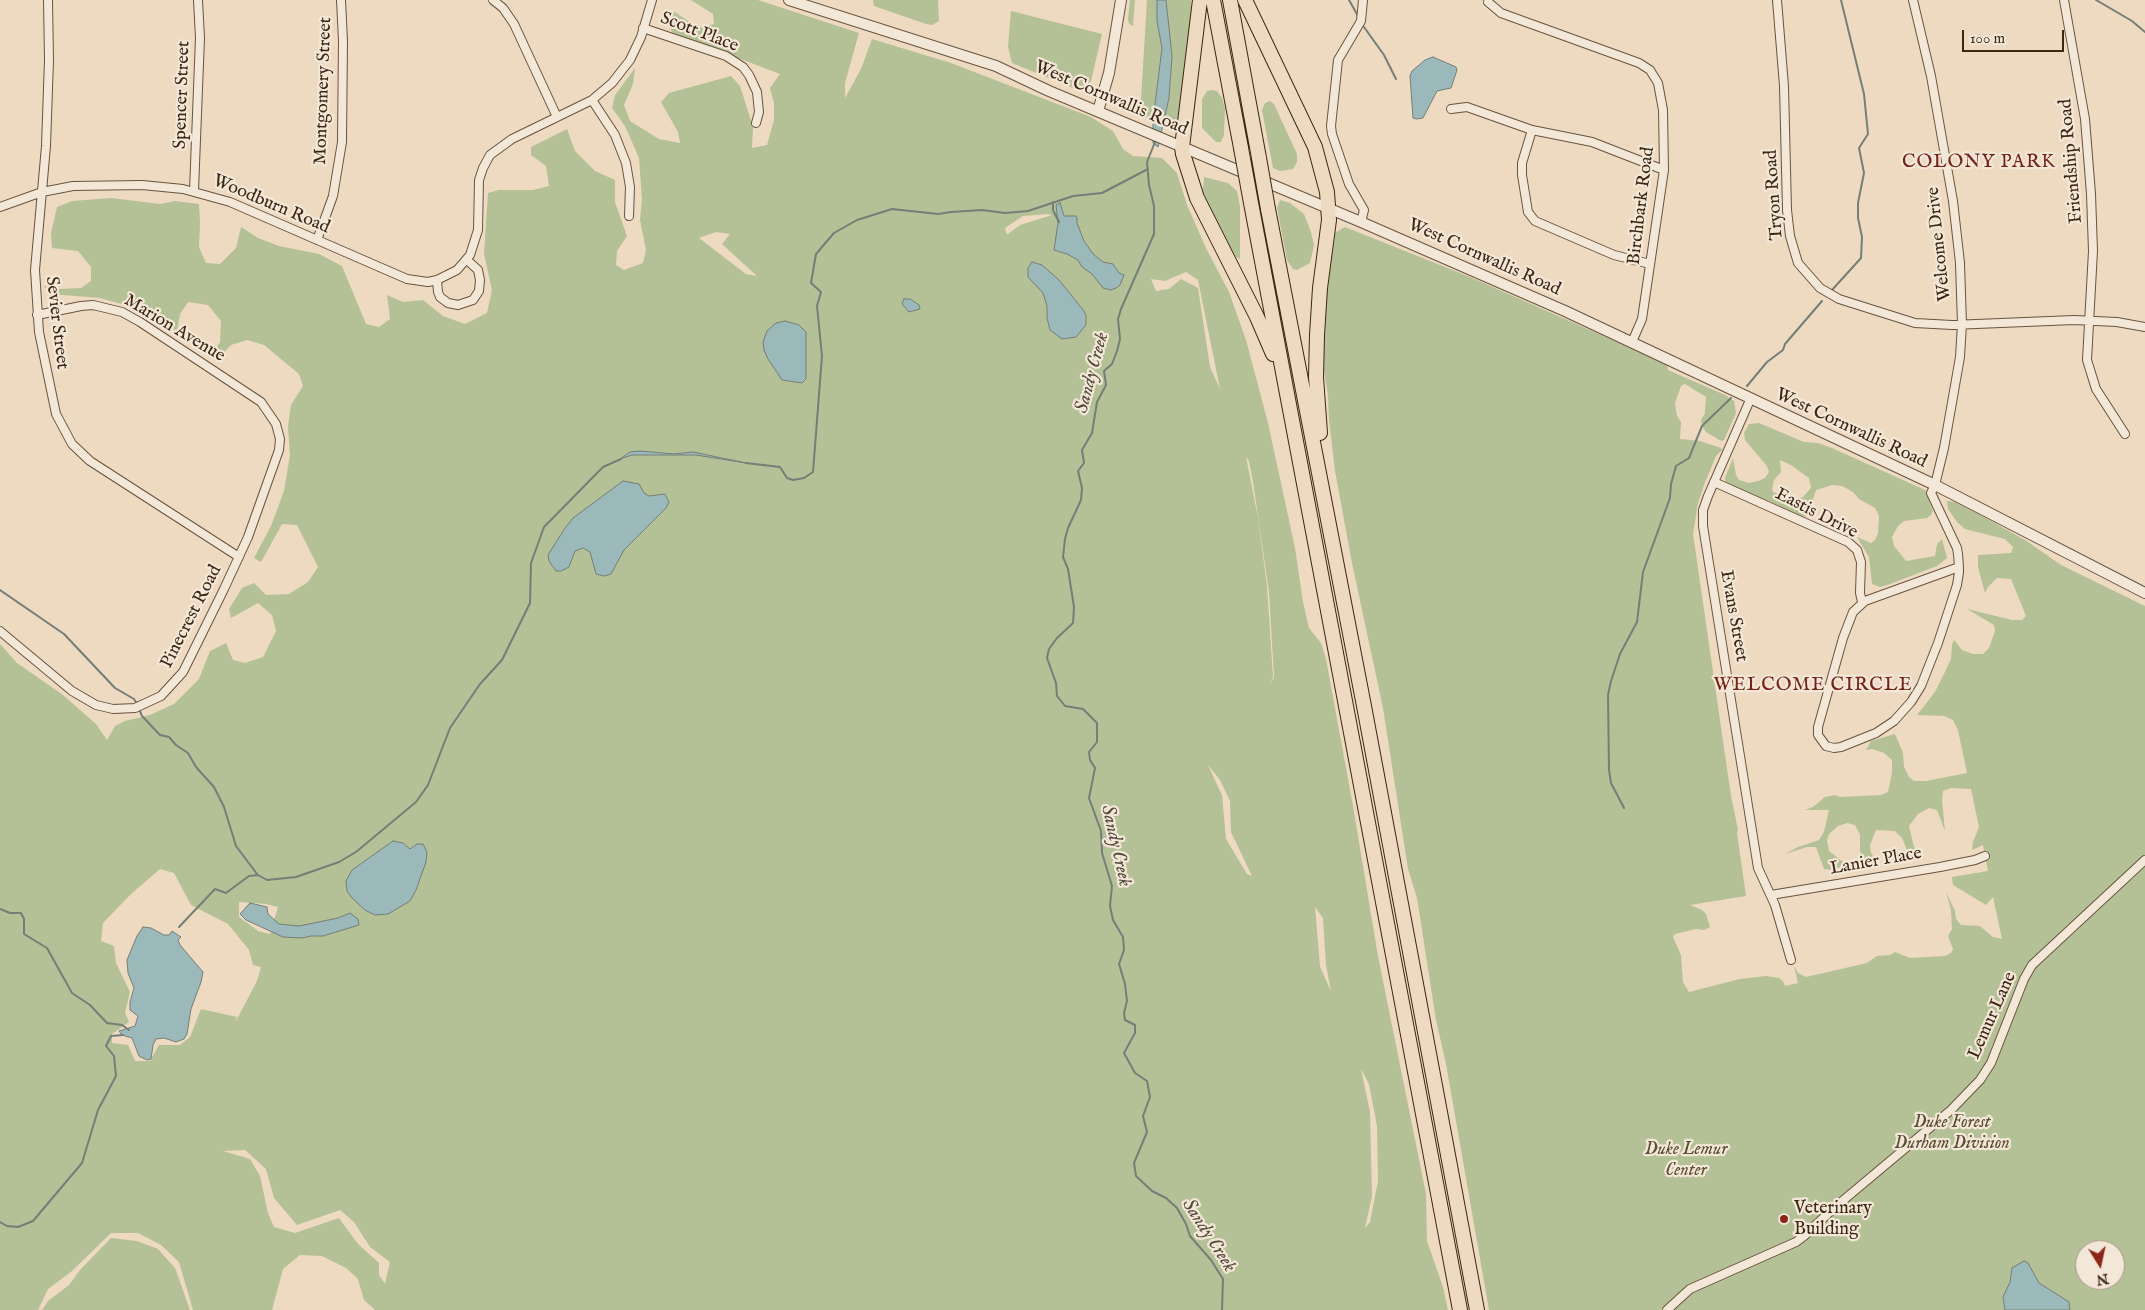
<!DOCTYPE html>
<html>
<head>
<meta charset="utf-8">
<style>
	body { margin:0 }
	#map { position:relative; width:2145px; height:1310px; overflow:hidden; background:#eddac1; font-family:"IM FELL English",serif }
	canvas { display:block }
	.north { position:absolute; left:2075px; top:1240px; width:50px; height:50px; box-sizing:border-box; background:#f3e7d7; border:1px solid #aa9a89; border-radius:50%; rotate:170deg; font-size:14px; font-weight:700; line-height:20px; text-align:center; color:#3d2613 }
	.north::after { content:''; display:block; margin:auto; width:18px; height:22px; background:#8f2418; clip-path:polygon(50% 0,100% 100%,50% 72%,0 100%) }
	.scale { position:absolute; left:1962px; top:30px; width:102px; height:22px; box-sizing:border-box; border:2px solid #3d2613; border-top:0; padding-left:6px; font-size:15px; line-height:18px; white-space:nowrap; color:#3d2613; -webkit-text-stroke:4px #f3e7d7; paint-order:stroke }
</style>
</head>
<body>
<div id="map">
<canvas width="2145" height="1310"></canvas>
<div class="north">N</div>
<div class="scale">100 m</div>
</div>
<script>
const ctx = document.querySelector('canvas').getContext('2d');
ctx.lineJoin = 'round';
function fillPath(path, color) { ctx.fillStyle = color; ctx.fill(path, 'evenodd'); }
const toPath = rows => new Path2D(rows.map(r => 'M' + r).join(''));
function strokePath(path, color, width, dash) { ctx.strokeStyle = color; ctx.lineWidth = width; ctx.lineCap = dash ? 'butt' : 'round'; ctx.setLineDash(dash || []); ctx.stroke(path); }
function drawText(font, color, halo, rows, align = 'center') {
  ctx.font = font + ' "IM FELL English",serif'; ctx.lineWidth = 4.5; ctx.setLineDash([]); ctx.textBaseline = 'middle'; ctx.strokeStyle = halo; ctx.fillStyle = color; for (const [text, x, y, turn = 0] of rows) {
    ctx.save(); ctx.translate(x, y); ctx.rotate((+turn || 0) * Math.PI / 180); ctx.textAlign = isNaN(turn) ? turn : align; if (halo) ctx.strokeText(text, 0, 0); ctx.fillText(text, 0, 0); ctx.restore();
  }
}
fillPath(toPath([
	[691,0,758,0,859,33,845,83,845,98,861,69,872,39,951,63,1091,117,1113,131,1123,149,1133,156,1162,158,1177,173,1187,205,1206,248,1229,292,1246,340,1268,423,1295,548,1303,602,1309,628,1321,643,1326,659,1353,806,1378,956,1426,1194,1427,1241,1443,1287,1448,1310,375,1310,364,1300,358,1279,346,1268,322,1256,300,1255,283,1269,272,1310,193,1310,179,1262,161,1245,138,1233,111,1233,72,1271,48,1289,38,1310,0,1310,0,644,17,663,63,695,96,724,107,740,115,726,125,721,150,715,174,704,199,679,210,651,226,643,233,660,245,663,263,657,276,631,272,615,258,603,231,618,229,609,242,588,254,583,266,595,289,594,308,582,318,567,297,525,282,524,261,562,254,558,271,526,284,491,290,455,288,426,291,405,303,386,299,374,264,345,247,340,231,345,219,358,214,352,220,342,221,321,208,305,188,302,180,314,177,331,139,309,100,298,50,294,44,286,59,289,81,288,91,281,91,267,78,251,52,248,51,233,57,207,72,201,111,198,160,204,175,201,199,204,200,222,199,247,206,263,220,264,236,248,241,227,258,238,279,246,319,254,342,266,366,324,379,327,390,319,387,295,403,302,423,300,443,316,465,324,487,313,492,290,484,254,488,193,499,190,533,190,549,186,546,166,531,155,531,147,567,129,575,151,595,171,615,180,615,202,627,236,617,251,616,265,624,270,643,263,646,250,640,220,642,199,639,158,625,126,612,108,615,95,635,68,633,84,624,105,630,121,659,139,680,143,678,132,661,102,669,93,731,76,740,86,753,127,752,148,767,145,774,120,774,103,770,88,780,74,673,33,664,20,663,10,675,12,698,28,714,24,713,14],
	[1048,214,1052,215,1020,225,1008,234,1006,233,1005,228,1023,216],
	[716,232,730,234,722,244,757,276,746,274,699,238],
	[1186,272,1198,280,1220,389,1210,367,1198,288,1181,279,1169,289,1156,291,1151,279,1165,281],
	[1246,457,1249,461,1253,482,1269,592,1274,677,1269,686,1273,677,1267,586,1258,518],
	[1208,765,1220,780,1230,801,1231,832,1252,876,1247,874,1226,839,1222,795],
	[160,869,174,873,191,905,228,924,249,950,253,965,261,967,257,981,235,1023,237,1017,201,1009,190,1037,180,1045,159,1045,150,1061,135,1061,128,1045,112,1043,112,1034,129,1022,125,1013,130,992,116,963,114,946,101,941,103,923,131,894],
	[239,902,266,904,278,907,270,934,258,931,239,917],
	[1315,907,1323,918,1326,965,1331,991,1320,967],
	[1361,1069,1369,1084,1377,1126,1378,1181,1370,1222,1365,1228,1372,1196,1370,1112],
	[245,1150,266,1169,274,1198,297,1225,340,1210,354,1222,370,1247,390,1262,385,1284,379,1275,379,1263,358,1244,339,1218,295,1233,274,1227,268,1213,260,1176,250,1159,223,1151],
	[873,0,938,0,939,21,932,25,926,24,874,6],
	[1130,0,1135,0,1133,26,1129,24,1128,19],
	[1147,0,1157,0,1157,21,1162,48,1153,120,1140,116],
	[1166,0,1191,0,1192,31,1178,122,1172,130,1164,123,1169,98,1172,56],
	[1011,11,1102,34,1091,81,1083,89,1078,90,1012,63,1008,47],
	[1211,90,1217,91,1222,98,1225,109,1224,135,1221,142,1216,142,1202,128,1202,99,1207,91],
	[1270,101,1274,104,1297,154,1297,162,1293,169,1280,171,1273,168,1262,110,1265,103],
	[1204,177,1228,183,1237,191,1240,207,1240,259,1233,255,1214,223,1203,190],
	[1280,200,1290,203,1304,214,1311,232,1314,245,1310,263,1297,270,1293,269,1287,260,1277,208],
	[1345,227,1470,277,1667,364,1668,370,1725,395,1734,401,1736,413,1724,440,1721,441,1706,432,1702,426,1701,420,1705,413,1706,397,1685,384,1681,386,1675,403,1677,416,1681,422,1680,439,1700,441,1721,448,1722,450,1716,456,1704,485,1698,503,1693,534,1731,796,1738,830,1737,833,1746,896,1690,905,1702,910,1706,914,1710,927,1704,930,1696,929,1675,934,1673,937,1681,955,1683,982,1689,992,1740,979,1766,976,1779,978,1783,981,1785,986,1798,983,1794,966,1798,973,1806,977,1867,963,1877,956,1890,955,1895,952,1910,958,1945,956,1951,953,1953,949,1948,936,1952,929,1951,910,1946,892,1955,911,1956,919,1961,925,1980,926,1993,937,2002,939,1993,897,1986,905,1953,885,1952,877,1988,871,1983,845,1972,850,1973,842,1979,827,1971,789,1951,788,1943,791,1942,800,1945,831,1937,810,1929,808,1918,814,1909,826,1914,847,1919,853,1914,858,1910,857,1902,838,1895,831,1876,830,1870,845,1871,853,1877,863,1866,865,1860,851,1860,835,1855,825,1847,823,1838,826,1829,834,1827,840,1829,851,1843,862,1839,868,1832,870,1824,869,1816,847,1807,847,1785,854,1798,847,1819,840,1824,832,1829,810,1805,810,1813,807,1825,797,1835,795,1840,797,1881,795,1888,792,1892,773,1892,760,1884,753,1872,749,1866,750,1871,741,1895,734,1903,753,1904,767,1909,777,1914,781,1926,781,1967,773,1958,730,1953,720,1944,716,1917,715,1935,692,1944,674,1951,659,1952,645,1954,640,1962,650,1973,654,1983,654,1989,648,1995,631,1994,625,1967,609,2012,620,2022,620,2026,616,2011,579,1997,578,1988,587,1985,593,1978,567,1978,555,2011,553,2013,547,2005,539,1965,529,1957,522,1948,509,1947,501,1955,502,1982,516,2025,540,2061,565,2145,606,2145,1310,1489,1310,1446,1064,1436,1020,1417,898,1408,869,1383,708,1352,563,1335,471,1329,420,1328,395,1322,359,1331,235],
	[2085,1250,2115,1250,2115,1280,2085,1280],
	[1759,423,1804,442,1818,443,1832,448,1925,490,1933,511,1931,515,1927,518,1904,521,1898,526,1892,537,1894,546,1906,561,1935,556,1937,544,1942,539,1947,558,1937,566,1890,584,1880,587,1872,584,1869,557,1857,537,1871,543,1875,540,1878,533,1879,516,1875,508,1859,499,1853,492,1842,486,1832,485,1816,490,1809,511,1807,516,1800,517,1770,501,1741,493,1726,483,1725,478,1733,458,1736,475,1739,480,1749,483,1758,481,1765,478,1769,472,1767,466,1745,440,1744,433,1749,424],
	[1780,460,1791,465,1809,478,1811,488,1803,497,1797,499,1773,492,1772,489,1774,480,1781,472],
	[111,1238,137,1241,158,1249,175,1268,190,1310,42,1310,48,1301,69,1285,80,1270]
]), '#b4c096');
const water = toPath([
	[1157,0,1166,0,1172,56,1169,98,1158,147,1153,143,1153,120,1162,48,1157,21,1157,0],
	[1433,57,1456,67,1457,70,1451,88,1437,91,1423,118,1417,119,1413,118,1410,76,1412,71,1425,60,1433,57],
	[1060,203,1064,216,1076,216,1077,218,1077,223,1084,241,1093,254,1103,262,1113,264,1119,273,1124,275,1120,285,1116,288,1111,290,1103,288,1092,274,1082,267,1078,260,1067,254,1054,250,1058,223,1056,205,1060,203],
	[1032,262,1042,265,1059,280,1084,311,1086,315,1086,325,1076,337,1062,339,1050,330,1047,318,1047,306,1043,293,1028,277,1028,268,1032,262],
	[904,299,910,299,919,305,920,309,909,312,902,304,904,299],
	[785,321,799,325,806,332,806,379,802,383,782,380,768,359,764,350,763,342,767,331,776,323,785,321],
	[640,451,674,454,693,452,746,463,696,455,632,455,620,459,630,452,640,451],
	[623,481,639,484,644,493,649,496,665,494,669,502,666,508,624,550,611,574,604,576,596,574,590,552,583,548,575,551,569,567,561,571,556,571,549,561,548,555,565,528,573,518,623,481],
	[393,841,403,843,410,849,417,844,423,844,427,852,426,862,416,890,410,901,388,914,375,915,365,910,352,898,347,891,346,881,352,870,393,841],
	[250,903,267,907,268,914,279,924,299,926,338,918,350,913,358,919,359,925,323,936,311,936,302,938,283,937,246,920,240,914,250,903],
	[143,927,151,928,164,935,169,935,172,931,181,937,178,940,180,945,203,972,201,982,191,1009,187,1034,184,1039,176,1042,164,1038,156,1039,153,1045,151,1059,147,1060,139,1056,132,1038,122,1035,119,1031,135,1026,138,1016,130,1010,130,1002,134,988,128,973,127,960,137,936,143,927],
	[2024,1261,2028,1263,2039,1283,2069,1302,2070,1310,2005,1310,2003,1297,2010,1282,2012,1268,2024,1261]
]);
fillPath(water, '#9bb9ba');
strokePath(water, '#757e77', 1);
strokePath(toPath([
	[1349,0,1358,16],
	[2096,0,2132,21,2145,32],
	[1364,27,1384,55,1396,79],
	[1155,142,1147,162,1149,185,1154,206,1154,234,1121,309,1118,319,1120,339,1117,351,1112,364,1104,371,1106,385,1097,402,1092,433,1082,450,1084,463,1078,471,1082,488,1081,500,1068,528,1065,539,1063,557,1068,569,1074,607,1073,623,1057,638,1049,649,1047,658,1056,683,1057,696,1065,706,1083,709,1097,723,1097,742,1089,752,1090,760,1095,768,1089,798,1101,831,1102,853,1112,886,1110,906,1113,920,1123,937,1124,950,1119,964,1125,984,1127,1001,1124,1013,1125,1020,1135,1025,1135,1033,1124,1053,1135,1073,1147,1081,1150,1097,1143,1116,1147,1132,1134,1163,1136,1176,1152,1191,1166,1198,1177,1208,1186,1224,1190,1236,1211,1260,1223,1279,1222,1310],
	[1053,202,1053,210,1059,222],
	[1832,290,1861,258,1862,237,1858,218,1858,203,1864,173,1859,148,1868,134,1864,94,1841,0],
	[1747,386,1767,362,1783,350,1785,344,1822,301],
	[746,463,780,467,787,478,793,480,804,478,813,472,822,356,817,306,821,292,811,283,816,254,834,233,857,220,892,209,938,214,951,212,982,210,1005,213,1028,211,1073,196,1102,193,1148,169],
	[0,590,64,634,115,688,134,699,137,704],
	[139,709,142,716,160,735,169,737,176,745,188,753,196,767,214,787,224,807,236,846,257,874],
	[1624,808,1611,783,1609,770,1608,695,1611,681,1620,654,1637,622,1643,572,1670,498,1671,484,1676,466,1689,458,1702,426,1731,398],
	[0,909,10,913,21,913,24,919,24,934,47,948,72,993,90,1005,107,1023,122,1025,129,1030],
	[179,927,215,889,226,893,249,876,258,875,267,880,296,877,339,862,356,852,416,802,428,785,450,728,480,684,502,660,530,603,531,563,544,527,603,467,621,459],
	[0,1222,7,1226,18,1227,33,1221,82,1163,98,1110,116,1076,114,1056,106,1046,111,1036,123,1035]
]), '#757e77', 2);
const minor = toPath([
	[48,0,49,60,46,146,35,270,39,332,56,414,72,444,90,461,239,557],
	[493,0,503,8,514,24,557,117],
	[1777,0,1784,86,1787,210,1790,236,1798,263,1820,288,1839,299,1915,323,1952,325,2074,320,2117,322,2145,327],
	[1913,0,1931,76,1953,201,1960,263,1962,324,1960,357,1944,448,1935,485,1931,493,1957,548,1958,554,1959,567,1959,572,1957,585,1938,643,1921,686,1911,702,1894,721,1876,733,1841,747,1834,748,1826,746,1818,735,1818,727,1843,638,1853,612,1865,601,1959,567],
	[2064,0,2085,119,2091,194,2093,251,2087,360,2096,389,2125,434],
	[1488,2,1501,13,1639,63,1650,70,1658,83,1663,110,1664,170,1642,319,1632,342],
	[643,28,726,56,743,67,749,75,757,92,759,112,756,123],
	[592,100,615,135,626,163,630,187,629,216],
	[1451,109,1467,107,1532,130,1592,142,1664,170],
	[1532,130,1522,163,1522,175,1528,212,1535,221,1614,255,1650,264],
	[194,190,200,38,198,0],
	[0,207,42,192,73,186,142,185,183,189,230,202,407,279,428,282,437,280,457,270,470,255,478,230,479,180,483,168,490,155,512,139,592,100,612,83,630,60,641,37,652,0],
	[1361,222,1364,210,1349,184,1332,134,1331,126,1338,60,1361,21,1363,0],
	[317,240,333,196,342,142,343,41,341,0],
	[437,280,438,292,440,297,448,303,458,305,473,300,479,291,480,280,478,270,467,260],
	[1750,400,1708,496,1703,510,1703,526,1758,868,1775,905,1791,960],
	[1714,482,1848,542,1857,550,1861,562,1860,593,1862,602],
	[0,631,72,691,96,705,113,709,135,708,161,696,183,672,224,589,248,537,279,450,280,439,276,424,261,402,140,322,122,312,93,305,81,306,37,315],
	[1771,895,1940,867,1975,860,1985,856],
	[1667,1310,1690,1289,1796,1242,1804,1236,1834,1208,1951,1110,1980,1080,1991,1063,2024,979,2032,965,2145,860]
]);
const tertiary = toPath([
	[789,0,996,66,1049,91,1361,222,1565,311,1935,485,2145,593],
	[1098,111,1109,73,1121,0]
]);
const motorway = toPath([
	[1200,0,1182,147,1183,154,1197,198,1257,317,1273,354],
	[1213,0,1241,148],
	[1230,0,1259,158],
	[1245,0,1315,147,1327,192,1329,220,1320,288,1317,335,1316,377,1320,433],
	[1251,203,1460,1310],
	[1268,209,1364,706,1477,1310]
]);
strokePath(minor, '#69533e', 10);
strokePath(tertiary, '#69533e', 12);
strokePath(motorway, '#3d2613', 16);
strokePath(minor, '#f3e7d7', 8);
strokePath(tertiary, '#f3e7d7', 10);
strokePath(motorway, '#eddac1', 14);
const motorwayBridge = toPath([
	[1241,148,1251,203],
	[1259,158,1268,209]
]);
strokePath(motorwayBridge, '#3d2613', 16, []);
strokePath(motorwayBridge, '#eddac1', 14);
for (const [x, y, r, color] of [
	[1784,1219,5,"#8f2418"]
]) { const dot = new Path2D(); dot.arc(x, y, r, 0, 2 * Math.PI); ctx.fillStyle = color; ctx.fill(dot); strokePath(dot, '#f3e7d7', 2); }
drawText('18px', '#3d2613', '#f3e7d7', [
	["Scott Place",699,33,21],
	["Montgomery Street",324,91,-88],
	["Spencer Street",183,95,-88],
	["West Cornwallis Road",1111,99,23],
	["Friendship Road",2072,161,-95],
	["Tryon Road",1775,195,-94],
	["Woodburn Road",271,205,23],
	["Birchbark Road",1642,206,-83],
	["Welcome Drive",1940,244,-96],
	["West Cornwallis Road",1484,258,24],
	["Sevier Street",56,323,83],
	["Marion Avenue",174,329,31],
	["West Cornwallis Road",1851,429,25],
	["Eastis Drive",1816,514,27],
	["Evans Street",1733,616,80],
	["Pinecrest Road",192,617,-63],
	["Lanier Place",1876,862,-10],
	["Lemur Lane",1993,1016,-66]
]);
drawText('italic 18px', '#5b4c34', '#f3e7d7', [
	["Duke Forest",1952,1123],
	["Durham Division",1952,1144],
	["Duke Lemur",1686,1150],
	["Center",1686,1171]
]);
drawText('18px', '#3d2613', '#f3e7d7', [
	["Veterinary",1794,1209],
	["Building",1794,1230]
], 'left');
ctx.letterSpacing = '1px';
drawText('19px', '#7a1f14', '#f3e7d7', [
	["COLONY PARK",1979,163],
	["WELCOME CIRCLE",1813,686]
]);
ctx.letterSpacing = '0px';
drawText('italic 19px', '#544b3d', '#f3e7d7', [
	["Sandy Creek",1093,373,-75],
	["Sandy Creek",1115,846,77],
	["Sandy Creek",1208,1236,57]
]);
</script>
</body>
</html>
